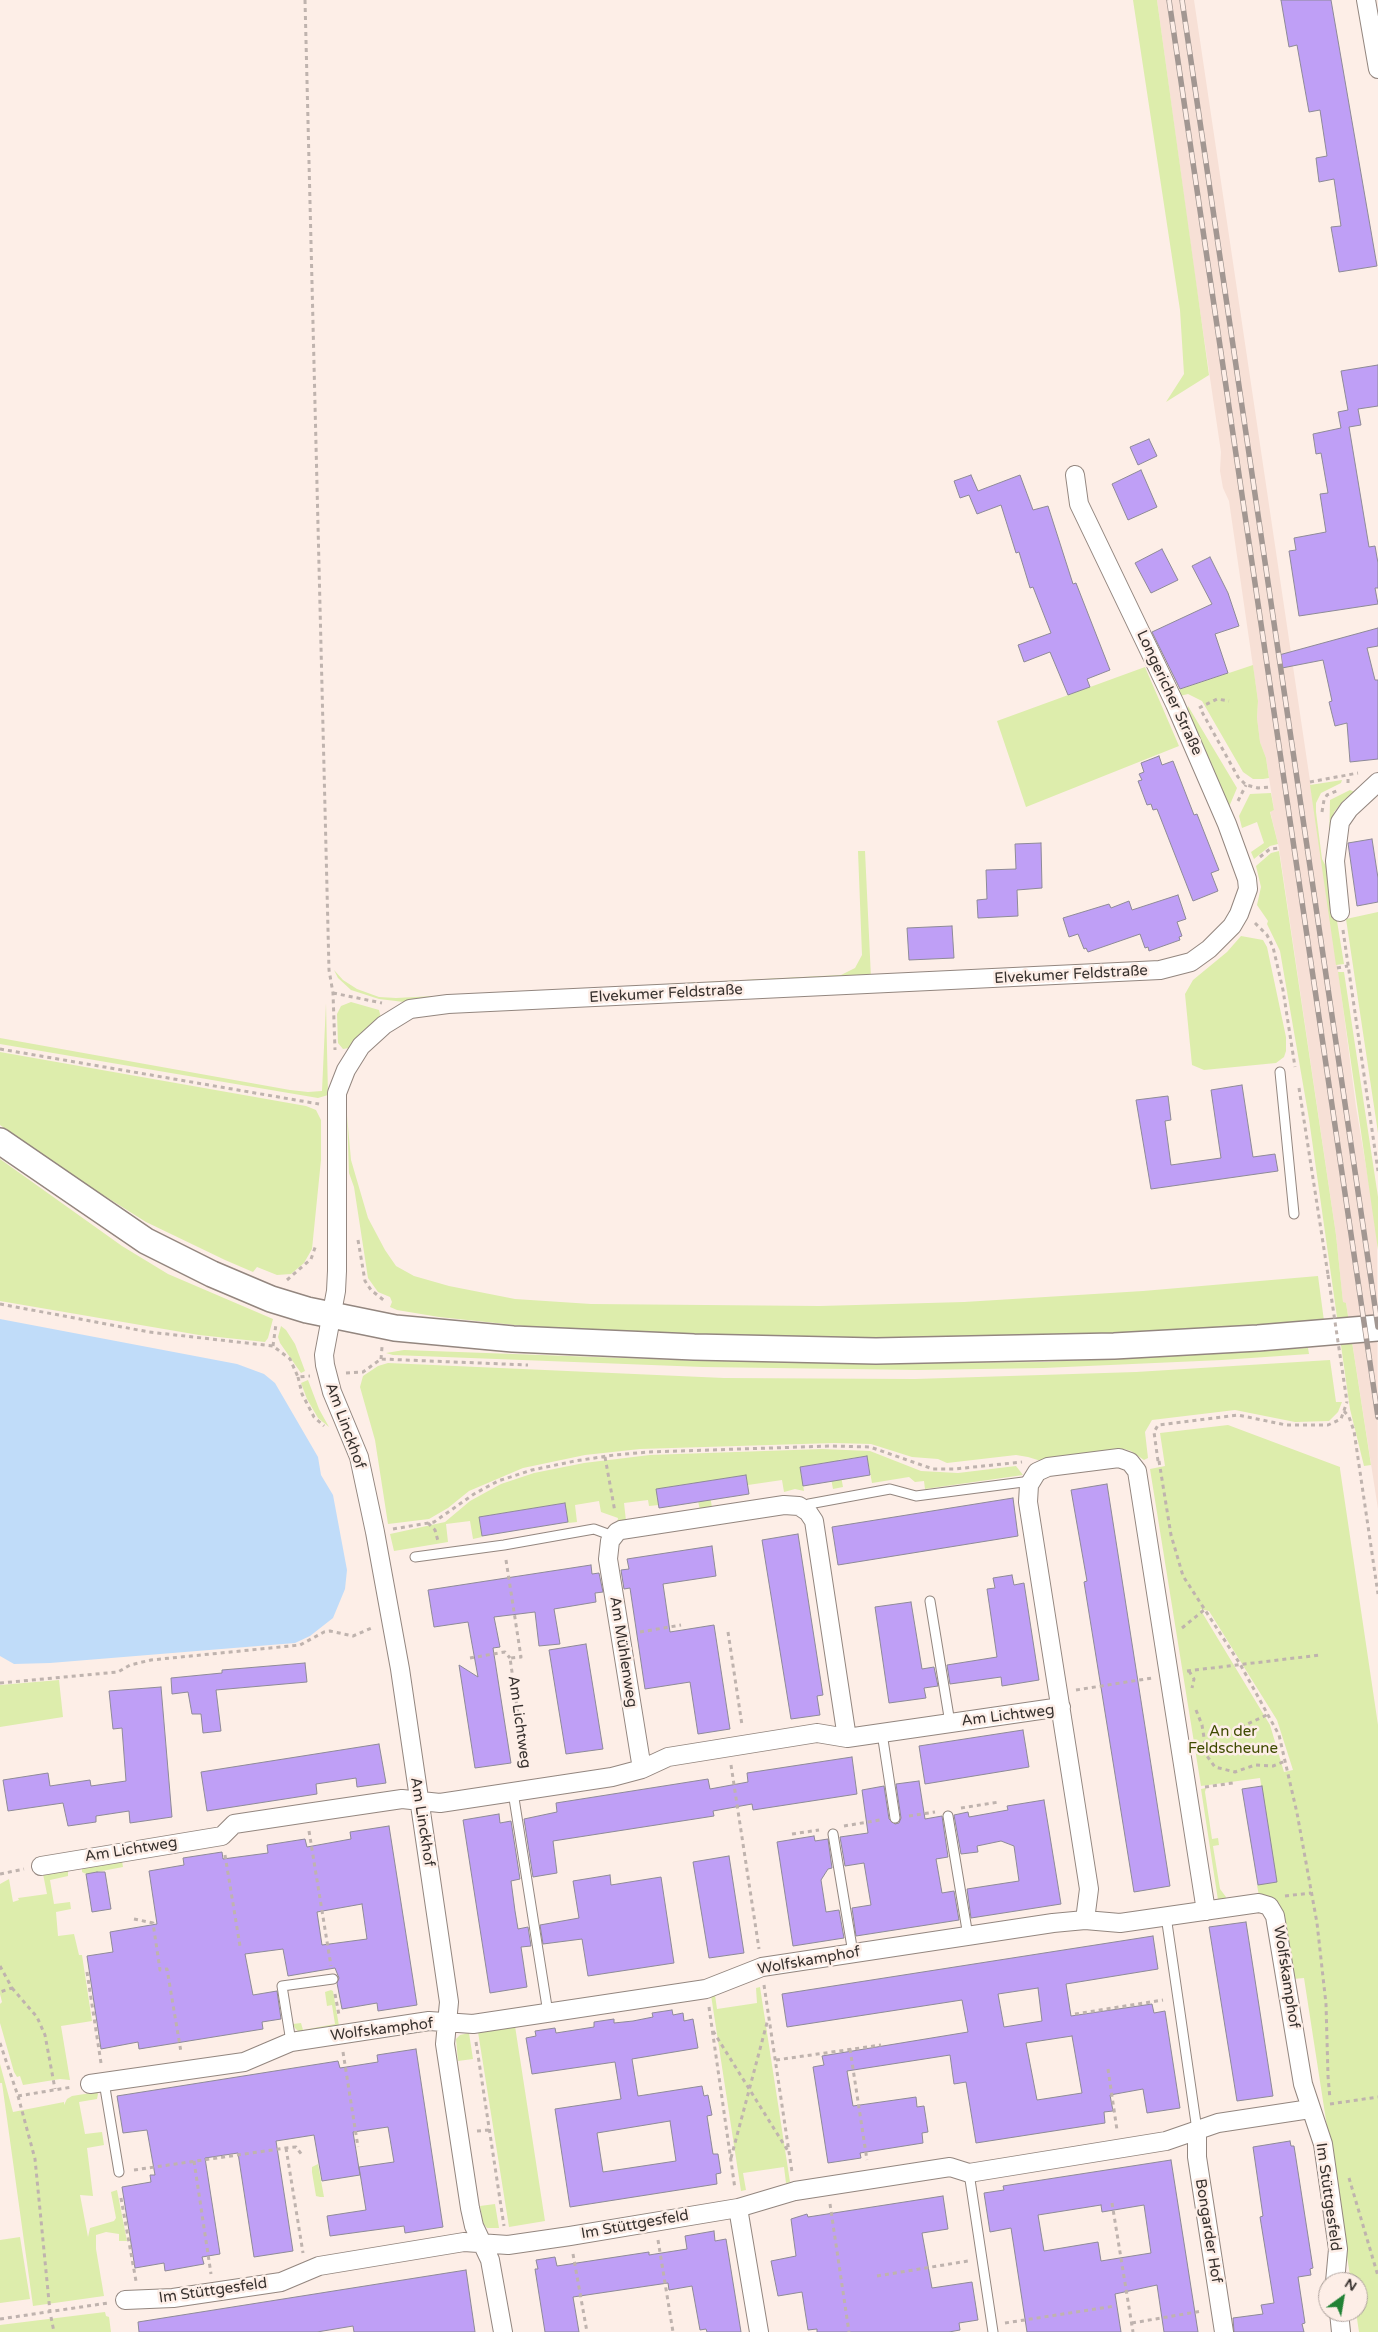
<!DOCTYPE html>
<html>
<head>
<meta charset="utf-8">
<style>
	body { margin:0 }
	#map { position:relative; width:1378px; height:2332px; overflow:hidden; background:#fdeee7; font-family:"Varela Round",sans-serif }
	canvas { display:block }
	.north { position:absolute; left:1318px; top:2272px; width:50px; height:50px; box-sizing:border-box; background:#fdeee7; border:1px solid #aea29d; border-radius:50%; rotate:32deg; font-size:14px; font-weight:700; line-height:20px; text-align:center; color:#37312e }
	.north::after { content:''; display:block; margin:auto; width:18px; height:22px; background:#218235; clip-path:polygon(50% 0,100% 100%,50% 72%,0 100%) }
</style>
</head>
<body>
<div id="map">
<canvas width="1378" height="2332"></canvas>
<div class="north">N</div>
</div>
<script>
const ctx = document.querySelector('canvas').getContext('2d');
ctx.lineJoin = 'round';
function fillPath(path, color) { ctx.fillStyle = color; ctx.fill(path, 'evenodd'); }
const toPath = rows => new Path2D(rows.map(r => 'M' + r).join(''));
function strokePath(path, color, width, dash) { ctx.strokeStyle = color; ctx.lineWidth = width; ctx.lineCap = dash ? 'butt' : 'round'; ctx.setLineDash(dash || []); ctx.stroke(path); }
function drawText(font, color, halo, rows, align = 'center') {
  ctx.font = font + ' "Varela Round",sans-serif'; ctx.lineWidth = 5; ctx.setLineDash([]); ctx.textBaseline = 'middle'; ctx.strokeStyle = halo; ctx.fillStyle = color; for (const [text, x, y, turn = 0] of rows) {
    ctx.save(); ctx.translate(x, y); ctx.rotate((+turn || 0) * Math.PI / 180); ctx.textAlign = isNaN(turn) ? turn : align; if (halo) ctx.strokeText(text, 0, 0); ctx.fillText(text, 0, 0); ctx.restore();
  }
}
fillPath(toPath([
	[1157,0,1194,0,1339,976,1356,1107,1377,1232,1378,1509,1346,1303,1343,1303,1336,1235,1279,848,1270,811,1274,810,1266,758,1260,742,1257,718,1258,701,1229,501,1223,488,1220,471,1221,452,1196,284]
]), '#f7e0d6');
fillPath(toPath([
	[1133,0,1157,0,1209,375,1166,402,1184,374,1180,310],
	[1253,665,1258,701,1257,718,1260,742,1266,758,1269,778,1263,779,1253,779,1243,772,1202,701,1188,694,1180,696,1178,690],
	[1145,667,1179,746,1026,807,997,721],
	[1188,706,1237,788,1229,807,1187,710],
	[1342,780,1341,783,1321,793,1316,803,1316,812,1322,859,1329,872,1344,964,1336,965,1310,785],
	[1350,790,1355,792,1353,795,1345,799,1334,812,1329,847,1330,800],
	[1271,793,1274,810,1270,812,1278,844,1270,846,1254,859,1251,852,1264,843,1257,822,1242,828,1239,816,1250,794],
	[858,851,865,851,871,978,404,1002,379,999,351,990,338,978,334,970,343,980,357,989,379,997,396,998,841,975,855,968,862,955],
	[1279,851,1336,1235,1343,1302,1346,1303,1371,1465,1364,1466,1350,1409,1309,1119,1280,951,1267,924,1268,921,1257,905,1261,887,1256,866,1271,853],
	[1378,912,1378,1133,1346,919],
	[1241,936,1263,940,1267,947,1286,1037,1286,1051,1284,1057,1276,1063,1204,1070,1192,1065,1185,994,1193,980,1227,952],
	[1338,972,1344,972,1378,1197,1378,1250],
	[351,1002,379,1010,381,1018,365,1029,349,1048,343,1049,338,1043,337,1014,341,1006],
	[326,1003,328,1095,318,1098,0,1044,0,1038,290,1090,308,1092,322,1091],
	[0,1052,306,1106,316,1110,321,1120,321,1160,312,1249,304,1263,291,1274,277,1275,257,1267,253,1272,225,1260,146,1222,57,1166,0,1125],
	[347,1115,351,1160,368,1218,385,1250,396,1266,414,1276,449,1286,515,1299,591,1304,820,1306,964,1302,1143,1291,1318,1276,1324,1321,1234,1328,1070,1336,827,1338,613,1332,524,1326,439,1317,397,1310,390,1307,392,1302,390,1297,378,1292,368,1278,354,1187,349,1173],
	[0,1159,122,1246,168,1274,273,1319,268,1338,265,1342,199,1335,0,1301],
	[281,1326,286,1330,295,1344,305,1371,301,1373,280,1343,278,1337],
	[1308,1348,1309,1354,1222,1360,1043,1368,918,1370,703,1367,393,1355,386,1353,404,1350,705,1361,925,1363,1044,1362],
	[1330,1360,1336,1402,1342,1402,1338,1412,1329,1421,1295,1422,1235,1410,1152,1420,1145,1432,1148,1458,1144,1460,1131,1451,1124,1449,1041,1461,1028,1457,1016,1455,947,1463,938,1459,912,1457,871,1444,834,1443,640,1449,585,1455,523,1468,469,1491,448,1508,429,1519,388,1524,375,1440,360,1387,363,1376,378,1366,388,1363,724,1378,915,1379,1136,1372],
	[308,1380,319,1409,329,1427,318,1418,307,1399,301,1383],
	[1228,1425,1340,1467,1340,1469,1378,1725,1378,2332,1359,2332,1356,2312,1358,2312,1358,2282,1351,2282,1304,1978,1293,1979,1279,1903,1267,1896,1259,1896,1257,1885,1277,1882,1260,1778,1201,1786,1150,1469,1165,1466,1160,1433],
	[1200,1609,1209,1611,1277,1720,1293,1770,1284,1772,1270,1725],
	[822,1449,870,1451,921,1471,958,1473,1016,1466,1023,1475,925,1489,924,1481,915,1482,909,1477,872,1483,867,1456,838,1460,843,1487,833,1489,828,1462,800,1467,804,1491,795,1489,784,1492,782,1480,748,1485,746,1475,708,1481,712,1508,700,1510,694,1483,656,1489,659,1505,649,1506,648,1500,624,1503,626,1521,617,1524,618,1518,601,1512,599,1501,575,1505,577,1522,568,1523,565,1503,479,1517,482,1537,473,1539,470,1521,446,1524,448,1542,394,1551,390,1534,445,1522,470,1501,501,1484,534,1473,584,1463,650,1455],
	[59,1680,63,1717,0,1727,0,1685],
	[1206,1788,1205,1792,1212,1839,1218,1838,1219,1845,1213,1846,1220,1889,1226,1897,1224,1901,1218,1900,1201,1789],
	[122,1861,123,1867,86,1874,82,1872,82,1868],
	[68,1870,68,1876,50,1880,54,1904,70,1902,71,1909,56,1912,58,1936,74,1934,79,1955,82,1955,92,2021,61,2026,70,2080,60,2079,23,2085,20,2076,17,2077,14,2072,0,2023,0,2004,2,2002,0,1994,0,1884,9,1879,13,1902,19,1900,18,1898,47,1894,43,1874],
	[760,1987,790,2182,786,2183,784,2167,743,2173,746,2190,741,2191,711,1995,715,1995,717,2009,757,2003,756,1988],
	[331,1990,333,1991,339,2026,300,2033,295,2028,293,2024,301,2023,303,2030,335,2024,332,2005,327,2006,325,1992],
	[515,2026,545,2221,509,2227,478,2032],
	[469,2033,473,2059,458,2061,456,2039,460,2035],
	[0,2064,13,2112,64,2102,64,2105,67,2099,72,2096,97,2092,98,2094,97,2099,79,2102,85,2134,102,2132,104,2145,87,2148,93,2196,80,2195,88,2237,90,2228,114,2221,116,2218,111,2192,117,2190,127,2241,119,2241,119,2234,106,2232,96,2235,96,2249,104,2296,33,2306,2,2083,0,2083],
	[318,2164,324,2197,320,2197,316,2196,312,2172,312,2167],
	[495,2204,499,2228,487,2228,483,2223,480,2206],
	[20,2237,30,2299,0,2303,0,2240],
	[105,2312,106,2316,109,2317,111,2332,0,2332,0,2325]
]), '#ddedac');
fillPath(toPath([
	[0,1319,237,1364,264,1374,275,1383,318,1457,321,1475,333,1495,347,1570,345,1589,333,1618,310,1636,295,1643,50,1663,14,1664,0,1656]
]), '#c0dcf9');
const building = toPath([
	[1281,0,1331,0,1377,266,1339,272,1331,227,1341,226,1334,179,1319,182,1316,158,1327,156,1320,110,1309,112,1297,45,1289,47,1281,0],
	[1378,365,1378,406,1358,409,1361,425,1349,427,1369,547,1375,546,1378,563,1378,588,1375,588,1378,604,1299,616,1289,551,1296,550,1294,538,1326,532,1320,494,1328,493,1321,453,1316,454,1313,434,1341,428,1338,412,1348,410,1341,371,1378,365],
	[1149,439,1157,456,1138,465,1130,447,1149,439],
	[1141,470,1157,507,1128,520,1112,484,1141,470],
	[971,475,978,491,1020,475,1033,510,1048,506,1073,584,1076,583,1110,670,1087,679,1090,687,1068,695,1050,652,1024,662,1018,645,1051,633,1033,587,1030,588,1019,552,1016,553,1001,505,977,514,969,495,960,498,954,481,971,475],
	[1162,549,1178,580,1151,593,1135,563,1162,549],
	[1210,557,1228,593,1239,626,1215,634,1228,673,1180,689,1152,632,1212,604,1192,566,1210,557],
	[1378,628,1378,646,1367,648,1375,680,1378,680,1378,759,1350,762,1347,723,1335,726,1329,702,1332,701,1323,660,1282,668,1279,655,1378,628],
	[1159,756,1162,765,1173,761,1194,815,1197,814,1219,870,1211,873,1218,891,1193,901,1157,809,1153,810,1151,804,1147,805,1138,781,1142,780,1139,774,1144,772,1141,763,1159,756],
	[1372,839,1378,878,1378,902,1357,906,1348,843,1372,839],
	[1041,843,1042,888,1017,890,1018,916,978,918,977,900,987,899,986,870,1016,869,1015,844,1041,843],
	[1178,895,1186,919,1177,922,1182,936,1179,937,1180,940,1149,951,1148,947,1145,948,1140,934,1088,952,1086,948,1084,949,1078,934,1069,937,1063,918,1109,904,1111,908,1129,901,1132,910,1178,895],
	[952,926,954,958,909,960,907,928,952,926],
	[1242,1085,1253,1157,1275,1154,1278,1171,1151,1189,1136,1100,1168,1096,1171,1120,1165,1121,1171,1165,1221,1158,1211,1090,1242,1085],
	[867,1456,870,1475,803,1486,800,1467,867,1456],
	[746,1475,749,1494,659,1508,656,1489,746,1475],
	[1107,1484,1170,1886,1134,1892,1084,1582,1087,1581,1071,1490,1107,1484],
	[1013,1498,1018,1536,838,1565,832,1527,1013,1498],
	[565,1503,568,1522,482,1536,479,1517,565,1503],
	[798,1534,823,1695,817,1696,820,1715,791,1719,762,1540,798,1534],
	[712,1546,716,1576,663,1584,670,1632,714,1625,730,1729,698,1734,690,1682,645,1689,630,1588,624,1589,621,1570,629,1569,627,1559,712,1546],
	[591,1565,592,1574,599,1573,603,1592,595,1593,596,1602,554,1609,560,1644,539,1646,535,1612,494,1617,500,1647,493,1648,511,1763,475,1768,459,1665,478,1677,468,1622,434,1627,428,1590,591,1565],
	[1012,1575,1014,1585,1024,1583,1039,1680,1002,1686,1001,1677,950,1684,947,1665,997,1657,987,1589,995,1588,993,1578,1012,1575],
	[911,1602,922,1669,934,1667,938,1686,924,1688,926,1698,889,1703,875,1607,911,1602],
	[586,1644,603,1749,566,1754,549,1650,586,1644],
	[305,1663,307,1682,216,1690,221,1731,203,1733,201,1714,192,1714,188,1692,172,1694,171,1678,222,1673,222,1670,305,1663],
	[161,1687,172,1817,130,1823,129,1811,96,1816,96,1822,68,1826,63,1803,8,1811,3,1780,48,1773,50,1786,90,1780,91,1786,126,1781,122,1728,113,1729,109,1691,161,1687],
	[1023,1730,1029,1767,925,1784,919,1746,1023,1730],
	[379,1744,386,1783,357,1787,356,1778,316,1784,317,1794,207,1811,201,1772,379,1744],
	[852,1757,857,1794,753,1810,752,1804,713,1811,714,1816,553,1841,557,1873,533,1877,524,1819,557,1812,556,1803,708,1779,710,1789,748,1782,747,1773,852,1757],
	[919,1781,925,1819,942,1816,948,1857,936,1859,942,1893,954,1891,959,1920,856,1936,852,1908,871,1905,864,1863,845,1866,840,1837,868,1833,862,1790,884,1786,889,1819,895,1824,899,1823,901,1818,896,1784,919,1781],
	[1262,1786,1277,1882,1258,1885,1242,1789,1262,1786],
	[1044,1800,1061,1904,971,1918,967,1889,1019,1881,1014,1846,1001,1841,977,1846,978,1852,961,1854,954,1815,968,1812,969,1817,1008,1810,1007,1806,1044,1800],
	[499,1814,500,1823,511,1821,520,1879,511,1881,515,1911,518,1929,528,1927,531,1946,521,1947,527,1987,490,1993,463,1820,499,1814],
	[389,1826,417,2005,378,2011,377,2003,342,2009,337,1983,339,1978,335,1968,288,1976,283,1949,245,1954,253,1995,277,1991,281,2019,262,2022,263,2029,139,2049,138,2042,101,2049,87,1956,113,1952,110,1932,157,1924,149,1871,184,1865,183,1858,222,1852,223,1859,268,1853,267,1845,305,1839,307,1847,351,1839,350,1832,389,1826],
	[362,1904,367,1939,322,1945,317,1912,362,1904],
	[814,1836,815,1841,828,1839,832,1868,828,1869,821,1880,826,1912,839,1910,844,1938,793,1946,777,1842,814,1836],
	[729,1856,744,1953,709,1958,693,1862,729,1856],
	[97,1872,105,1872,111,1909,92,1912,86,1874,97,1872],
	[610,1875,611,1885,661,1877,674,1963,588,1976,582,1939,543,1944,540,1925,579,1918,573,1881,610,1875],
	[1246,1922,1273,2096,1237,2101,1209,1927,1246,1922],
	[1153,1936,1158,1969,1066,1984,1071,2016,1152,2004,1154,2013,1165,2011,1180,2108,1147,2113,1143,2089,1110,2095,1113,2111,1104,2112,1105,2123,976,2143,966,2082,954,2084,950,2055,847,2071,853,2106,916,2097,917,2107,924,2106,928,2132,922,2133,923,2143,860,2153,861,2158,828,2163,813,2067,824,2065,822,2056,968,2032,962,2000,787,2027,782,1994,1153,1936],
	[1038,1988,1042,2021,1004,2027,998,1994,1038,1988],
	[1072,2036,1082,2093,1037,2100,1026,2043,1072,2036],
	[672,2010,673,2015,683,2013,684,2021,693,2019,698,2048,632,2059,638,2096,702,2086,704,2096,708,2095,712,2115,707,2116,713,2154,718,2154,721,2173,716,2174,717,2184,570,2207,555,2109,621,2099,615,2062,532,2074,526,2038,536,2036,535,2031,555,2028,556,2033,594,2027,594,2022,614,2019,614,2023,633,2021,653,2017,652,2013,672,2010],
	[670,2121,676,2161,603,2172,597,2133,670,2121],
	[416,2049,443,2227,405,2233,404,2226,330,2236,327,2216,366,2210,359,2167,394,2162,388,2127,353,2132,360,2175,322,2181,314,2135,276,2141,293,2251,254,2257,238,2153,205,2158,220,2254,202,2257,204,2264,165,2271,164,2263,135,2268,122,2187,151,2182,150,2175,155,2175,147,2130,123,2133,117,2096,338,2061,340,2068,378,2062,377,2055,416,2049],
	[1290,2141,1291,2146,1294,2146,1313,2268,1310,2269,1311,2275,1298,2277,1305,2323,1302,2324,1304,2332,1234,2332,1233,2318,1263,2314,1261,2305,1274,2303,1260,2217,1263,2216,1253,2147,1290,2141],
	[1171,2160,1198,2332,1164,2332,1157,2285,1115,2294,1121,2332,1027,2332,1011,2228,990,2232,984,2193,1004,2190,1003,2186,1171,2160],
	[1101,2205,1102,2212,1144,2205,1151,2253,1101,2261,1098,2242,1044,2251,1038,2215,1101,2205],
	[943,2196,948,2229,922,2233,932,2288,972,2282,978,2320,959,2323,960,2330,949,2332,817,2332,817,2329,808,2330,802,2292,778,2296,771,2261,796,2256,791,2219,807,2214,808,2217,943,2196],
	[714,2231,715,2241,726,2239,741,2332,707,2332,706,2329,700,2330,692,2286,669,2290,668,2283,573,2297,579,2332,545,2332,535,2269,538,2269,536,2260,555,2257,557,2266,649,2252,649,2255,687,2249,685,2236,714,2231],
	[466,2270,475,2332,354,2332,353,2326,317,2332,139,2332,138,2322,466,2270]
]);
fillPath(building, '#bf9ff6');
strokePath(building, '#8e8a97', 1);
const service = toPath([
	[1280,1072,1294,1214],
	[803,1508,809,1504,890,1489,916,1496,1031,1481],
	[415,1557,504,1545,594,1529,613,1536],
	[930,1601,950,1723],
	[882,1733,895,1818],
	[513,1792,548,2013],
	[948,1816,968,1936],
	[833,1834,853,1953],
	[1166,1916,1197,2130],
	[291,2042,282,1986,333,1979],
	[104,2082,119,2172],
	[969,2173,993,2332]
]);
const minor = toPath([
	[1366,0,1378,69],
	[1340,912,1335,861,1340,822,1349,809,1378,782],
	[642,1769,608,1559,610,1541,617,1532,621,1530,784,1505,799,1506,808,1512,814,1521,847,1738],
	[41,1866,222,1836,234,1824,307,1813,402,1799,440,1803,612,1777,642,1769,668,1757,817,1733,847,1738,1061,1707],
	[1085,1920,1089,1889,1028,1502,1029,1485,1037,1472,1048,1467,1119,1458,1130,1462,1137,1471,1206,1911],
	[90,2084,244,2062,291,2042,429,2021,473,2024,706,1989,762,1967,1053,1923,1085,1920,1120,1923,1259,1903,1269,1906,1275,1916,1303,2084,1323,2144,1338,2249,1335,2282],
	[1197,2130,1197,2157,1224,2332],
	[738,2208,759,2332],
	[125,2300,173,2298,281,2282,319,2266,464,2242,508,2245,570,2236,738,2208,795,2191,950,2167,969,2173,1166,2141,1218,2123,1310,2109],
	[1339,2312,1341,2332],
	[503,2332,490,2260,474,2226,470,2208,445,2044,449,2002,400,1669,375,1532,359,1457,332,1392,325,1365,324,1355,336,1291,337,1271,337,1093,346,1070,361,1046,384,1025,410,1009,448,1004,1160,970,1191,962,1209,949,1232,926,1239,914,1248,889,1247,879,1227,824,1175,704,1079,504,1075,475]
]);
const secondary = toPath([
	[0,1141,146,1241,212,1274,271,1299,307,1310,395,1328,513,1339,694,1347,876,1351,1114,1346,1258,1338,1378,1328]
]);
strokePath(service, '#93867f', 11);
strokePath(minor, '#93867f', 20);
strokePath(secondary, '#93867f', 28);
strokePath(toPath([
	[305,0,329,970,333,993,335,1050],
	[1199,708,1217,699,1229,701],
	[1202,712,1238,777,1246,785,1258,788,1270,787],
	[1310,782,1358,773],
	[1348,783,1348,776],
	[1238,801,1246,785],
	[1322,812,1324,800,1327,795,1339,790],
	[1260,857,1270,849,1279,848],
	[1255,923,1267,935,1273,947,1283,990,1295,1067],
	[1343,930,1378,1171],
	[1337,968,1348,966],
	[333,993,382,1003],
	[0,1049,319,1104],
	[1299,1088,1328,1275],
	[358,1240,365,1281,371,1290,386,1302],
	[287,1280,311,1259,316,1245],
	[0,1304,149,1332,273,1346,290,1359,298,1377,310,1376],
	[273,1346,276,1324],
	[381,1359,382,1347],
	[346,1373,363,1372,381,1359,528,1365],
	[298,1377,302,1394,314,1417,324,1426],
	[1344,1411,1349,1417,1354,1431,1378,1594],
	[605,1457,615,1512],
	[1158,1461,1154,1432,1158,1425,1238,1415,1286,1425,1328,1425,1341,1419,1347,1402],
	[1159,1461,1171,1535,1183,1576,1240,1664,1279,1735,1297,1813,1317,1923,1326,2004,1328,2076,1330,2099],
	[428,1523,435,1530,438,1541],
	[393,1529,434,1522,474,1494,498,1481,532,1470,575,1461,614,1455,649,1452,831,1446,870,1447,933,1469,955,1469,1022,1462],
	[506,1560,521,1657,510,1658,526,1770],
	[1182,1628,1204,1610],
	[640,1632,681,1625],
	[728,1632,742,1725],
	[470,1658,505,1652,510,1658],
	[1187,1671,1320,1655],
	[1189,1671,1194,1679,1192,1688],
	[0,1683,118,1672,130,1665,151,1660,300,1645,324,1632,330,1631,353,1636,374,1627],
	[1076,1690,1152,1678],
	[1196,1710,1202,1725,1207,1756,1215,1767,1235,1772,1255,1765,1273,1766,1285,1761],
	[1241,1727,1269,1714],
	[731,1765,759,1949],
	[1205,1787,1233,1783],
	[961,1808,999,1802],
	[909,1816,935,1812],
	[844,1826,880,1820],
	[309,1831,331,1966],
	[792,1834,819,1830],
	[225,1855,240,1946],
	[0,1874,24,1869],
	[1285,1896,1311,1893],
	[134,1919,153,1923,160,1970,167,1969,181,2052],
	[0,1966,12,1988,0,1992],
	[87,1972,101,2063],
	[764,1985,792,2172],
	[12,1988,37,2017,45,2035,55,2089],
	[335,1994,339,2015],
	[709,2007,735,2189],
	[1075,2014,1163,2000],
	[713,2031,788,2151],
	[476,2042,504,2226],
	[0,2043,18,2096,35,2159,50,2312,54,2332],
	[850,2049,867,2160],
	[343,2052,358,2147],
	[776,2060,881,2045],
	[1108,2069,1117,2130],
	[18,2096,72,2087],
	[1330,2104,1378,2097],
	[477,2131,489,2130],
	[286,2148,303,2253],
	[731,2158,768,2019],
	[194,2161,211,2274],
	[134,2170,286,2148,296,2147,302,2155],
	[1349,2178,1378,2276],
	[121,2198,136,2281],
	[1112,2203,1133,2332],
	[830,2204,849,2332],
	[658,2240,673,2332],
	[573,2254,587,2332],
	[877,2276,968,2261],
	[0,2319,108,2303],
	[1005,2323,1115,2306],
	[1132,2323,1202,2311]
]), '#bfb3ae', 3, [4, 4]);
strokePath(service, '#fff', 9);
strokePath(minor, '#fff', 18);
strokePath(secondary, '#fff', 25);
const rail = toPath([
	[1169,0,1378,1417],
	[1182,0,1378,1327]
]);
strokePath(rail, '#a29792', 5.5);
strokePath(rail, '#fdeee7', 4, [11]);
strokePath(toPath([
	[1328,1275,1347,1402]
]), '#bfb3ae', 3, [4, 4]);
drawText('15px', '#37312e', '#fdeee7', [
	["Longericher Straße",1169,693,65],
	["Elvekumer Feldstraße",1071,975,-3],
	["Elvekumer Feldstraße",666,994,-3],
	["Am Linckhof",345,1426,70],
	["Am Mühlenweg",623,1652,81],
	["Am Lichtweg",1008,1716,-7],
	["Am Lichtweg",519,1722,82],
	["Am Linckhof",422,1822,81],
	["Am Lichtweg",131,1850,-9],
	["Wolfskamphof",809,1961,-10],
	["Wolfskamphof",1286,1977,81],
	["Wolfskamphof",382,2030,-7],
	["Im Stüttgesfeld",1328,2197,82],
	["Im Stüttgesfeld",635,2225,-10],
	["Bongarder Hof",1208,2231,81],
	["Im Stüttgesfeld",213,2291,-8]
]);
drawText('15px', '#3f4b00', '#fdeee7', [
	["An der",1233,1732],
	["Feldscheune",1233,1749]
]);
</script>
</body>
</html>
